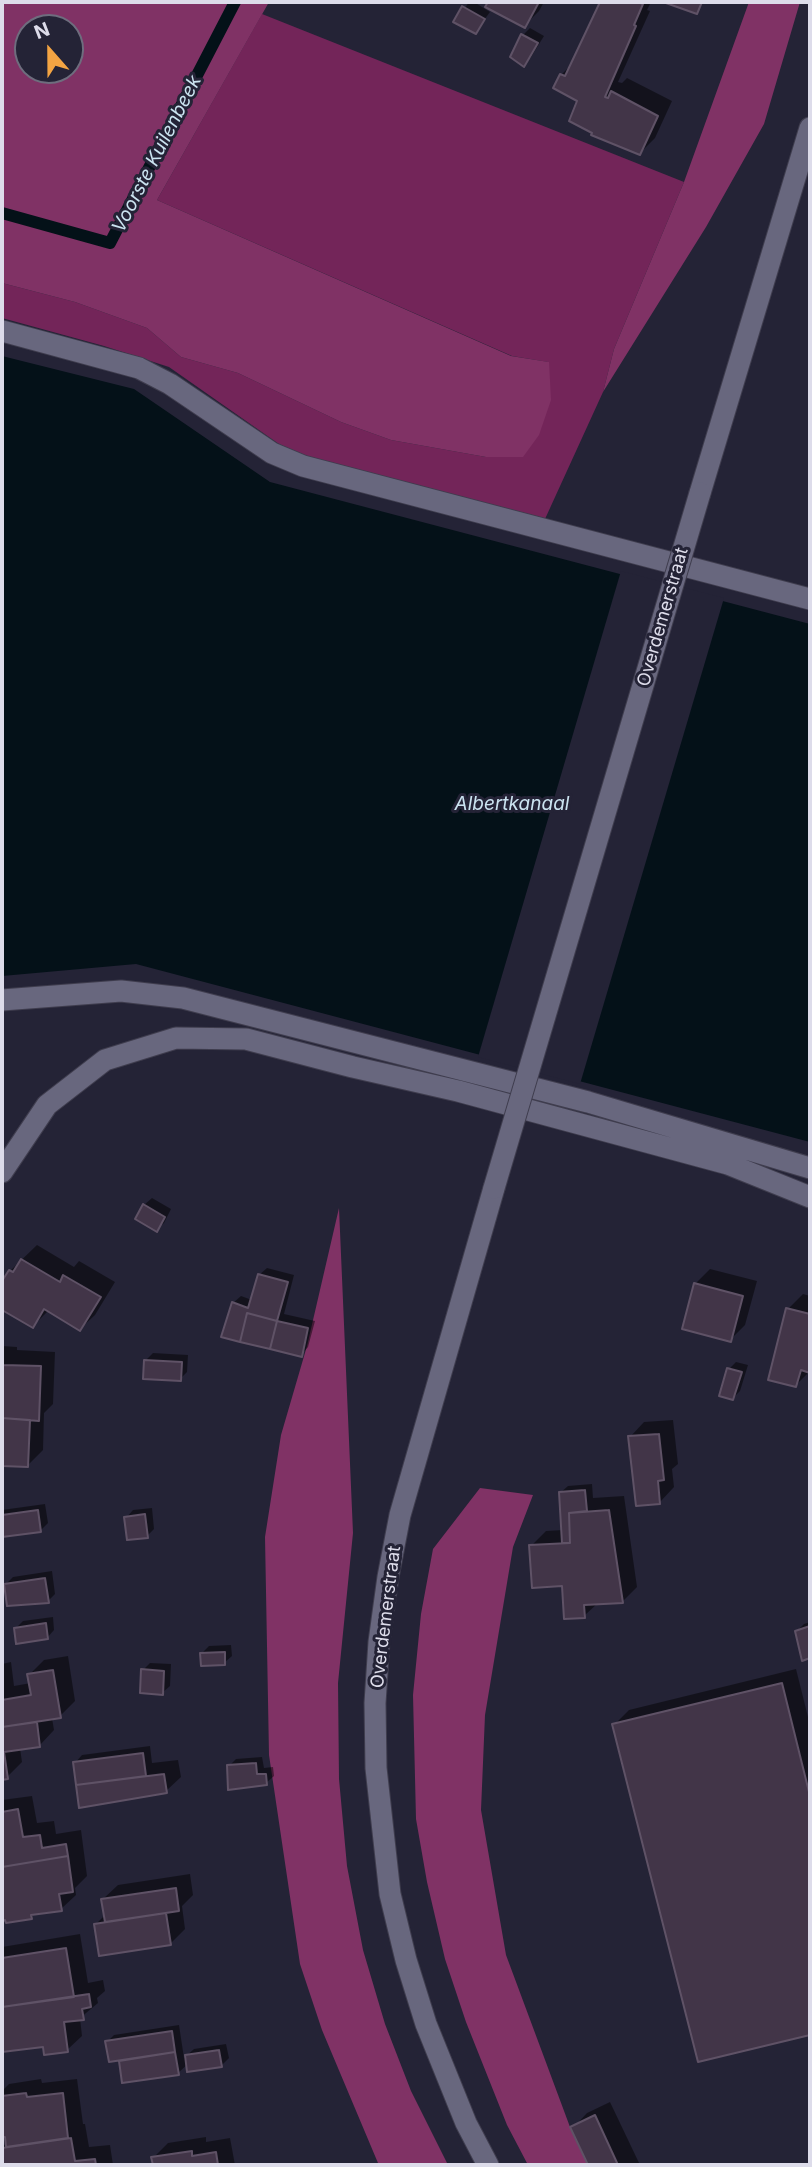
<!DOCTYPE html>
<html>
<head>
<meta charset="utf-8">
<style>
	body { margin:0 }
	#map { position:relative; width:812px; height:2167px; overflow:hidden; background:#242336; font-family:Inter,sans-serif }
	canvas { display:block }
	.frame { position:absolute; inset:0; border:4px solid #dddcea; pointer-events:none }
	.north { position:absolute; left:14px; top:14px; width:70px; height:70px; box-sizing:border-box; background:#242336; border:2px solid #6e6d7e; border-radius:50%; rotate:339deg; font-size:19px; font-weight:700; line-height:28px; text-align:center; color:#dddcea }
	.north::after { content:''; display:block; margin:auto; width:24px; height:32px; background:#f4a443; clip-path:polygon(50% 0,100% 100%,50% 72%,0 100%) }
</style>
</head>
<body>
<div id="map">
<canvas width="812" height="2167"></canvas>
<div class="frame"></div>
<div class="north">N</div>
</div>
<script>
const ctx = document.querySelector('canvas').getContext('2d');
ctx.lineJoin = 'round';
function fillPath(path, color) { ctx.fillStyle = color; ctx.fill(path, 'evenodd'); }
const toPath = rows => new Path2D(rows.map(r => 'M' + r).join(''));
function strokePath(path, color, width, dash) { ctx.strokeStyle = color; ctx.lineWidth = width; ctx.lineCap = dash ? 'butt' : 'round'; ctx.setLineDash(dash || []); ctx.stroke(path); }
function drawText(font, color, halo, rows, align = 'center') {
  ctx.font = font + ' Inter,sans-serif'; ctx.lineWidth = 6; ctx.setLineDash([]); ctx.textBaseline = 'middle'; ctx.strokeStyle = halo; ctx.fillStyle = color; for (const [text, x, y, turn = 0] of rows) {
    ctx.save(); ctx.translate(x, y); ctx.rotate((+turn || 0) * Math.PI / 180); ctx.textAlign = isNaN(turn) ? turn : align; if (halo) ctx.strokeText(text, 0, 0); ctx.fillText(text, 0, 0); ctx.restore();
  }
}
fillPath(toPath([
	[262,14,684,182,614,349,603,392,545,519,296,456,169,367,104,346,2,318,2,283,75,302,147,328,181,357,238,373,341,422,391,440,486,457,548,362,512,356,157,200]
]), '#732559');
fillPath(toPath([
	[2,2,269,2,157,200,511,356,549,362,551,400,539,435,523,457,486,457,391,440,341,422,238,373,181,357,147,328,75,302,2,283],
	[28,28,70,28,70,70,28,70],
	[749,2,800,2,764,124,706,227,603,392,614,349,684,182],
	[339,1208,353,1533,338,1683,339,1779,347,1866,363,1950,385,2024,411,2091,448,2165,370,2165,378,2163,322,2030,300,1964,269,1755,265,1537,281,1435,307,1346],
	[480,1488,533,1495,513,1547,485,1715,481,1810,506,1955,570,2127,588,2165,528,2165,507,2125,466,2022,445,1959,427,1882,416,1819,413,1695,421,1614,433,1549]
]), '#803265');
fillPath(toPath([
	[2,356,134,389,270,482,810,624,810,1142,136,964,2,976]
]), '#041118');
fillPath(toPath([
	[621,571,724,598,580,1084,478,1057]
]), '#242336');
fillPath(toPath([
	[469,2,474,2,490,12,475,32,456,21],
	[490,2,544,2,539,11,524,26,487,6],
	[602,2,651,2,647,10,650,11,618,82,622,83,627,78,672,101,655,138,640,153,580,100,561,75,573,63],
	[530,28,544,36,531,57,524,64,523,35],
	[152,1198,171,1209,164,1223,156,1230,144,1205],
	[37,1245,74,1267,79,1261,115,1282,95,1315,80,1329,49,1310,33,1326,2,1308,2,1285,10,1271],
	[267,1268,294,1275,284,1314,315,1321,308,1347,301,1355,233,1303,241,1296,252,1300,259,1275],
	[710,1269,757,1281,745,1325,730,1340,695,1284],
	[803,1294,810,1296,810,1371,796,1385,788,1309],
	[2,1346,17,1347,17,1350,55,1352,53,1404,44,1413,43,1450,28,1465,2,1464],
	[153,1353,188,1355,187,1372,180,1379,146,1360],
	[736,1362,748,1365,740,1391,733,1398,729,1369],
	[673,1420,678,1464,672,1469,674,1487,660,1502,630,1437,644,1422],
	[592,1484,593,1498,624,1496,637,1587,622,1602,598,1603,584,1616,564,1584,531,1546,546,1531,563,1530,560,1493,568,1486],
	[45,1504,48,1523,40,1531,2,1536,2,1510],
	[152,1508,154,1529,147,1536,126,1518,133,1510],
	[52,1571,55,1594,48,1601,6,1584,13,1577],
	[53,1617,54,1630,47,1638,16,1628,23,1621],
	[810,1622,810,1657,804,1659,796,1632,804,1624],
	[231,1645,232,1656,224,1663,202,1653,209,1646],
	[68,1656,75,1701,60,1716,52,1718,54,1730,40,1745,20,1748,22,1762,7,1777,2,1778,2,1664,11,1662,14,1686,31,1683,29,1675,44,1660],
	[150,1663,171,1664,170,1686,162,1693,143,1670],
	[796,1669,810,1725,810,2033,700,2060,614,1725,629,1710],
	[150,1746,152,1763,178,1760,181,1777,166,1791,80,1806,75,1763,82,1755],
	[262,1757,264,1768,273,1767,274,1776,266,1783,229,1766,236,1759],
	[32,1796,37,1823,54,1821,56,1834,81,1830,87,1876,75,1888,76,1895,61,1909,36,1913,31,1917,2,1920,2,1800],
	[190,1874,193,1895,182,1906,185,1929,170,1944,96,1924,105,1915,103,1899,118,1885],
	[80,1934,88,1983,103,1980,105,1991,97,1998,98,2003,80,2018,82,2036,67,2050,44,2045,2,2050,2,1947],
	[179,2025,184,2058,194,2049,226,2044,229,2058,221,2066,188,2064,178,2073,123,2081,120,2059,107,2042,114,2035],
	[41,2079,42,2083,77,2079,83,2124,85,2124,89,2147,110,2145,113,2165,3,2165,2,2148,7,2142,6,2135,2,2135,2,2091,9,2084],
	[610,2102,640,2165,590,2165,573,2128,587,2113],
	[206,2137,206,2142,230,2138,235,2165,154,2165,153,2158,168,2143]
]), '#0007');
strokePath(toPath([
	[2,213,110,243,235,2]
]), '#041118', 12);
const building = toPath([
	[488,2,539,2,525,28,485,7,488,2],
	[600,2,637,2,643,4,634,25,636,26,605,97,608,98,611,91,658,116,640,155,591,135,592,133,569,121,577,101,553,88,560,74,565,76,600,2],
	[663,2,702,2,697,14,663,2],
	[462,6,485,19,476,34,453,22,462,6],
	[521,34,538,43,524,67,510,57,521,34],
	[143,1204,165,1217,157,1232,135,1219,143,1204],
	[21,1259,60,1282,63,1275,101,1297,80,1331,44,1309,33,1328,2,1310,2,1281,9,1270,13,1272,21,1259],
	[258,1274,288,1282,277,1321,247,1313,240,1342,221,1337,232,1302,248,1308,258,1274],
	[694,1283,743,1296,731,1342,682,1329,694,1283],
	[786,1308,810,1314,810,1373,801,1370,796,1387,768,1380,786,1308],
	[247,1313,277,1321,270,1349,240,1342,247,1313],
	[277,1321,308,1328,302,1357,270,1349,277,1321],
	[144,1360,182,1362,181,1381,143,1379,144,1360],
	[2,1361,3,1365,41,1366,39,1421,2,1418,2,1361],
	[727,1368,742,1372,733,1400,719,1396,727,1368],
	[2,1418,30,1420,28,1467,2,1466,2,1418],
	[659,1434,664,1480,658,1481,660,1504,636,1506,628,1436,659,1434],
	[585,1490,587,1511,569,1513,570,1543,562,1543,559,1492,585,1490],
	[38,1510,41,1532,2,1537,2,1515,38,1510],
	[609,1510,623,1603,584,1605,585,1618,564,1619,562,1586,532,1588,529,1545,570,1543,569,1513,609,1510],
	[145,1514,148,1538,127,1540,124,1517,145,1514],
	[45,1578,49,1603,7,1606,4,1584,45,1578],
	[46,1623,48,1639,16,1644,14,1628,46,1623],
	[810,1626,810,1658,802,1661,795,1631,810,1626],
	[225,1652,225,1665,201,1666,200,1653,225,1652],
	[141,1669,164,1671,163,1695,140,1693,141,1669],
	[53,1670,61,1718,2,1727,2,1700,31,1695,27,1674,53,1670],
	[782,1683,810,1796,810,2035,698,2062,612,1724,782,1683],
	[37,1722,40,1747,4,1752,8,1779,2,1780,2,1727,37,1722],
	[143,1753,146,1776,76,1785,73,1762,143,1753],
	[256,1763,257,1774,266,1774,267,1785,228,1790,227,1765,256,1763],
	[164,1774,167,1793,79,1808,76,1785,164,1774],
	[18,1809,23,1837,40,1835,42,1848,66,1844,68,1856,2,1867,2,1812,18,1809],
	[68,1856,73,1892,59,1894,62,1911,31,1915,32,1919,6,1923,5,1920,2,1921,2,1867,68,1856],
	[176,1888,179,1911,105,1922,101,1899,176,1888],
	[166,1913,171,1945,99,1956,94,1924,166,1913],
	[66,1948,74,1997,2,2007,2,1958,66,1948],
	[89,1994,91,2007,82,2009,84,2020,64,2022,68,2052,44,2055,43,2047,2,2052,2,2007,89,1994],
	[172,2031,175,2052,109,2062,105,2041,172,2031],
	[219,2050,222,2067,187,2072,185,2055,219,2050],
	[175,2052,179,2075,122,2083,119,2061,175,2052],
	[26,2093,27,2097,63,2093,68,2138,6,2147,5,2137,2,2137,2,2096,26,2093],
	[595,2115,618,2165,588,2165,570,2127,595,2115],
	[71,2138,75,2161,95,2159,96,2165,2,2165,2,2148,71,2138],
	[192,2151,192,2156,216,2152,218,2165,153,2165,151,2157,192,2151]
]);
fillPath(building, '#423548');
strokePath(building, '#5f5266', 2);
const minor = toPath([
	[2,331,139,368,170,384,272,453,303,466,810,599],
	[700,493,810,128],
	[2,1000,121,991,183,998,588,1102,810,1168],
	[2,1172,47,1105,105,1060,176,1038,246,1039,353,1067,458,1091,728,1164,810,1197],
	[488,2165,466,2123,426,2024,406,1960,390,1894,376,1768,375,1703,379,1642,388,1577,400,1515,494,1188]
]);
strokePath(minor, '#3f3d4e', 23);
strokePath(minor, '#68677e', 21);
const minorBridge = toPath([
	[494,1188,700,493]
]);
strokePath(minorBridge, '#3f3d4e', 23, []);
strokePath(minorBridge, '#68677e', 21);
drawText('18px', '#dddcea', '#242336', [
	["Overdemerstraat",663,617,-74],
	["Overdemerstraat",386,1617,-83]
]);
drawText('italic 19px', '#cbe3f0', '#242336', [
	["Voorste Kuilenbeek",157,154,-63],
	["Albertkanaal",512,804]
]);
</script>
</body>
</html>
